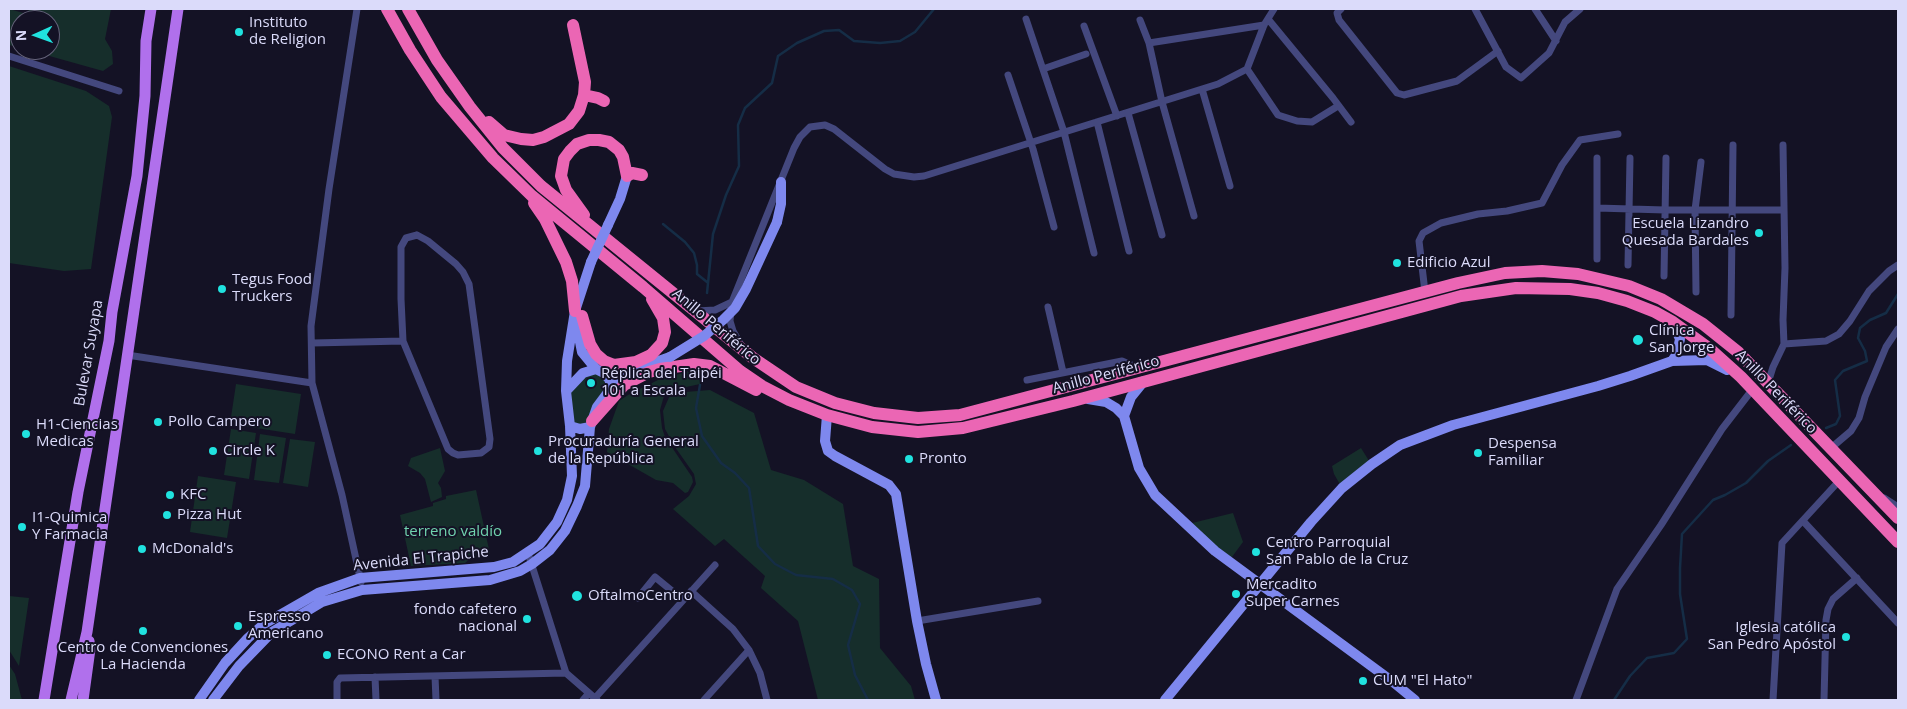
<!DOCTYPE html>
<html>
<head>
<meta charset="utf-8">
<style>
	body { margin:0 }
	#map { position:relative; width:1907px; height:709px; overflow:hidden; background:#141225; font-family:"Open Sans",sans-serif }
	canvas { display:block }
	.frame { position:absolute; inset:0; border:10px solid #dbdbfa; pointer-events:none }
	.north { position:absolute; left:10px; top:10px; width:50px; height:50px; box-sizing:border-box; background:#141225; border:1px solid #64627a; border-radius:50%; rotate:268deg; font-size:14px; font-weight:700; line-height:20px; text-align:center; color:#dbdbfa }
	.north::after { content:''; display:block; margin:auto; width:18px; height:22px; background:#20e2df; clip-path:polygon(50% 0,100% 100%,50% 72%,0 100%) }
</style>
</head>
<body>
<div id="map">
<canvas width="1907" height="709"></canvas>
<div class="frame"></div>
<div class="north">N</div>
</div>
<script>
const ctx = document.querySelector('canvas').getContext('2d');
ctx.lineJoin = 'round';
function fillPath(path, color) { ctx.fillStyle = color; ctx.fill(path, 'evenodd'); }
const toPath = rows => new Path2D(rows.map(r => 'M' + r).join(''));
function strokePath(path, color, width, dash) { ctx.strokeStyle = color; ctx.lineWidth = width; ctx.lineCap = dash ? 'butt' : 'round'; ctx.setLineDash(dash || []); ctx.stroke(path); }
function drawText(font, color, halo, rows, align = 'center') {
  ctx.font = font + ' "Open Sans",sans-serif'; ctx.lineWidth = 4; ctx.setLineDash([]); ctx.textBaseline = 'middle'; ctx.strokeStyle = halo; ctx.fillStyle = color; for (const [text, x, y, turn = 0] of rows) {
    ctx.save(); ctx.translate(x, y); ctx.rotate((+turn || 0) * Math.PI / 180); ctx.textAlign = isNaN(turn) ? turn : align; if (halo) ctx.strokeText(text, 0, 0); ctx.fillText(text, 0, 0); ctx.restore();
  }
}
fillPath(toPath([
	[9,9,27,14,29,9,111,9,105,39,112,51,113,64,103,71,28,50,50,50,50,20,20,20,20,48,9,45],
	[9,66,86,91,109,106,112,117,91,269,64,271,9,263],
	[699,369,700,384,668,391,664,396,660,410,662,428,665,437,692,477,693,482,688,492,685,493,673,483,656,480,607,452,609,429,619,401,628,395,660,379],
	[600,373,608,388,589,424,573,425,570,390,582,376],
	[236,384,301,394,295,434,230,424],
	[710,390,754,413,771,470,804,480,843,504,853,566,879,579,880,648,911,686,915,700,818,700,798,621,761,588,765,576,724,539,715,546,673,509,689,496,696,484,694,474,675,447,665,429,663,411,670,395,685,392],
	[231,429,256,433,249,479,224,475],
	[260,434,286,438,279,483,254,480],
	[290,439,315,442,308,487,283,483],
	[440,448,445,471,438,483,441,488,442,497,431,502,425,479,420,473,408,466,411,458],
	[1361,448,1371,464,1342,488,1334,474,1332,466],
	[198,476,236,482,227,538,190,532],
	[476,490,490,554,472,557,465,563,411,566,400,515,433,506,433,503,446,499,446,496],
	[1233,513,1243,542,1229,561,1188,524],
	[9,596,29,598,19,666,9,650],
	[9,665,15,674,22,700,9,700]
]), '#162e2b');
strokePath(toPath([
	[663,224,685,242,694,253,697,265,697,274,707,282],
	[707,293,713,234,726,195,739,166,738,125,745,108,772,83,778,56,797,43,824,31,839,30,854,41,880,43,900,41,915,32,934,9],
	[700,385,696,408,702,436,721,463,735,473,749,488,758,546,775,564,796,575,833,579,852,590,860,604,848,645,855,675,868,700],
	[1826,428,1836,424,1840,416,1835,380,1843,371,1867,361,1865,351,1858,338,1860,328,1870,320,1886,313,1898,294],
	[1614,700,1630,676,1647,658,1674,653,1687,639,1680,594,1680,568,1682,534,1713,500,1725,495,1746,483,1768,461,1791,445]
]), '#152d46', 2.5);
strokePath(toPath([
	[357,9,329,189,311,326,312,383,342,495,361,582],
	[1341,9,1337,13,1339,20,1397,93,1404,95,1457,81,1498,51],
	[1475,9,1506,67,1521,78,1549,53,1565,22,1580,9],
	[1535,9,1556,41],
	[1026,19,1064,132,1094,253],
	[1268,19,1333,98,1351,122],
	[1140,20,1149,43,1162,102,1194,216],
	[1084,26,1117,116],
	[1149,43,1264,25],
	[9,56,119,91],
	[1043,69,1086,54],
	[1247,69,1278,115,1297,121,1312,122,1338,106],
	[1008,75,1033,149,1054,227],
	[1202,89,1230,186],
	[1128,113,1162,235],
	[1097,122,1129,251],
	[1597,158,1597,259],
	[1597,208,1665,210,1784,210],
	[417,235,428,241,456,264,463,272,469,284,490,439,489,447,481,453,458,455,453,453,448,449,403,341,401,299,401,247,406,238,417,235],
	[1628,265,1630,158],
	[1664,276,1666,158],
	[1425,292,1419,241,1423,233,1441,223,1478,214,1507,211,1542,203,1562,165,1580,140,1618,134],
	[1696,292,1695,210,1701,162],
	[1048,307,1063,372],
	[697,311,715,310,732,302],
	[1731,315,1733,145],
	[312,343,403,341],
	[740,343,733,331,730,321,732,302,794,148,800,137,810,127,825,125,834,129,885,169,894,174,914,177,924,176,1218,84,1247,69,1264,25,1274,9],
	[1784,344,1826,341,1839,334,1850,321,1869,291,1889,271,1898,265],
	[127,355,312,383],
	[1027,380,1122,361,1136,367],
	[1768,383,1773,367,1784,344,1783,320,1785,268,1783,145],
	[1831,448,1851,431,1859,418,1865,397,1886,347,1898,329],
	[1884,498,1898,507],
	[1803,521,1898,623],
	[528,553,566,673,597,700],
	[691,591,733,629,749,650,760,673,767,700],
	[638,598,655,577,683,600],
	[917,621,1038,601],
	[435,676,436,700],
	[375,677,376,700],
	[595,698,715,565],
	[337,700,337,682,340,678,566,673],
	[583,700,589,693],
	[704,700,749,650],
	[1576,700,1617,589,1661,525,1722,429,1752,390],
	[1773,700,1782,543,1839,481],
	[1824,700,1826,620,1828,609,1833,599,1857,578]
]), '#44487e', 7);
strokePath(toPath([
	[777,222,781,204,781,182],
	[608,225,620,199,627,176],
	[582,319,579,337,582,352,596,369,604,373,609,379,612,387],
	[1672,361,1677,354,1680,339,1673,323],
	[1144,381,1131,397,1124,416,1139,468,1155,495,1215,551,1393,682,1415,700],
	[566,391,583,373,596,369],
	[1088,399,1106,402,1116,408,1124,416],
	[827,415,825,441,828,451,835,456,889,485,896,494,917,621,926,664,936,700],
	[570,426,580,429,590,427],
	[199,700,225,663,248,638,264,624,318,593,360,578,494,567,513,562,540,544,557,522,567,500,572,476,570,426,566,391,567,361,575,311,591,262],
	[213,700,239,666,272,632,322,602,362,590,490,580,520,571,532,564,550,550,565,531,577,506,585,486,590,427,597,407,612,387,625,376,642,367,670,357],
	[1165,700,1311,522,1342,488,1372,464,1400,445,1453,425,1598,386,1630,376,1672,361,1707,360,1727,370]
]), '#7e88ee', 10);
strokePath(toPath([
	[44,700,78,492,109,341,112,312,137,176,145,96,146,41,151,9],
	[71,700,87,632,178,9],
	[83,700,90,649,89,641]
]), '#b070ec', 11);
strokePath(toPath([
	[387,9,410,50,441,97,493,158,532,196,643,287,740,371,762,386,789,400,827,415,872,427,918,432,963,428,1073,401,1461,296,1516,288,1570,289,1598,293,1627,301,1655,312,1673,322,1710,349,1741,377,1898,542],
	[408,9,437,60,470,107,503,148,541,186,753,358,796,387,835,403,874,413,918,418,960,415,1458,283,1505,273,1542,271,1578,274,1629,286,1661,299,1703,324,1738,352,1898,518],
	[584,95,598,98,604,101],
	[489,122,504,135,521,139,533,140,544,137,569,124,579,111,584,95,585,82,573,25],
	[534,203,545,219,566,262,572,281,575,311],
	[584,215,566,190,561,176,564,159,570,151,577,144,589,140,599,140,609,142,619,150,623,157,627,176,632,173,642,175],
	[582,316,590,344,596,354,604,361,614,365,636,362,651,355,662,343,665,332,663,318,652,299],
	[592,421,624,385,649,372,660,369,694,364,710,366,756,390]
]), '#eb66b4', 12);
strokePath(toPath([
	[591,262,608,225],
	[670,357,704,336,723,320,735,308,746,289,777,222]
]), '#7e88ee', 10);
for (const [x, y, r, color] of [
	[239,32,5,"#20e2df"],
	[1759,233,5,"#20e2df"],
	[1397,263,5,"#20e2df"],
	[222,289,5,"#20e2df"],
	[1638,340,6,"#20e2df"],
	[591,383,5,"#20e2df"],
	[158,422,5,"#20e2df"],
	[26,434,5,"#20e2df"],
	[213,451,5,"#20e2df"],
	[538,451,5,"#20e2df"],
	[1478,453,5,"#20e2df"],
	[909,459,5,"#20e2df"],
	[170,495,5,"#20e2df"],
	[167,515,5,"#20e2df"],
	[22,527,5,"#20e2df"],
	[142,549,5,"#20e2df"],
	[1256,552,5,"#20e2df"],
	[1236,594,5,"#20e2df"],
	[577,596,6,"#20e2df"],
	[527,619,5,"#20e2df"],
	[238,626,5,"#20e2df"],
	[143,631,5,"#20e2df"],
	[1846,637,5,"#20e2df"],
	[327,655,5,"#20e2df"],
	[1363,681,5,"#20e2df"]
]) { const dot = new Path2D(); dot.arc(x, y, r, 0, 2 * Math.PI); ctx.fillStyle = color; ctx.fill(dot); strokePath(dot, '#141225', 2); }
drawText('15px', '#dbdbfa', '#141225', [
	["Instituto",249,23],
	["de Religion",249,40],
	["Escuela Lizandro",1749,224,"right"],
	["Quesada Bardales",1749,241,"right"],
	["Edificio Azul",1407,263],
	["Tegus Food",232,280],
	["Truckers",232,297],
	["Clínica",1649,331],
	["San Jorge",1649,348],
	["Réplica del Taipéi",601,374],
	["101 a Escala",601,391],
	["Pollo Campero",168,422],
	["H1-Ciencias",36,425],
	["Medicas",36,442],
	["Procuraduría General",548,442],
	["de la República",548,459],
	["Despensa",1488,444],
	["Familiar",1488,461],
	["Circle K",223,451],
	["Pronto",919,459],
	["KFC",180,495],
	["Pizza Hut",177,515],
	["I1-Quimica",32,518],
	["Y Farmacia",32,535],
	["Centro Parroquial",1266,543],
	["San Pablo de la Cruz",1266,560],
	["McDonald's",152,549],
	["Mercadito",1246,585],
	["Super Carnes",1246,602],
	["OftalmoCentro",588,596],
	["fondo cafetero",517,610,"right"],
	["nacional",517,627,"right"],
	["Espresso",248,617],
	["Americano",248,634],
	["Iglesia católica",1836,628,"right"],
	["San Pedro Apóstol",1836,645,"right"],
	["Centro de Convenciones",143,648,"center"],
	["La Hacienda",143,665,"center"],
	["ECONO Rent a Car",337,655],
	["CUM \"El Hato\"",1373,681]
], 'left');
drawText('15px', '#dbdbfa', '#141225', [
	["Anillo Periférico",716,327,40],
	["Bulevar Suyapa",89,353,-80],
	["Anillo Periférico",1106,375,-15],
	["Anillo Periférico",1776,392,46],
	["Avenida El Trapiche",421,559,-6]
]);
drawText('15px', '#70d2ae', '#141225', [
	["terreno valdío",453,532]
]);
</script>
</body>
</html>
